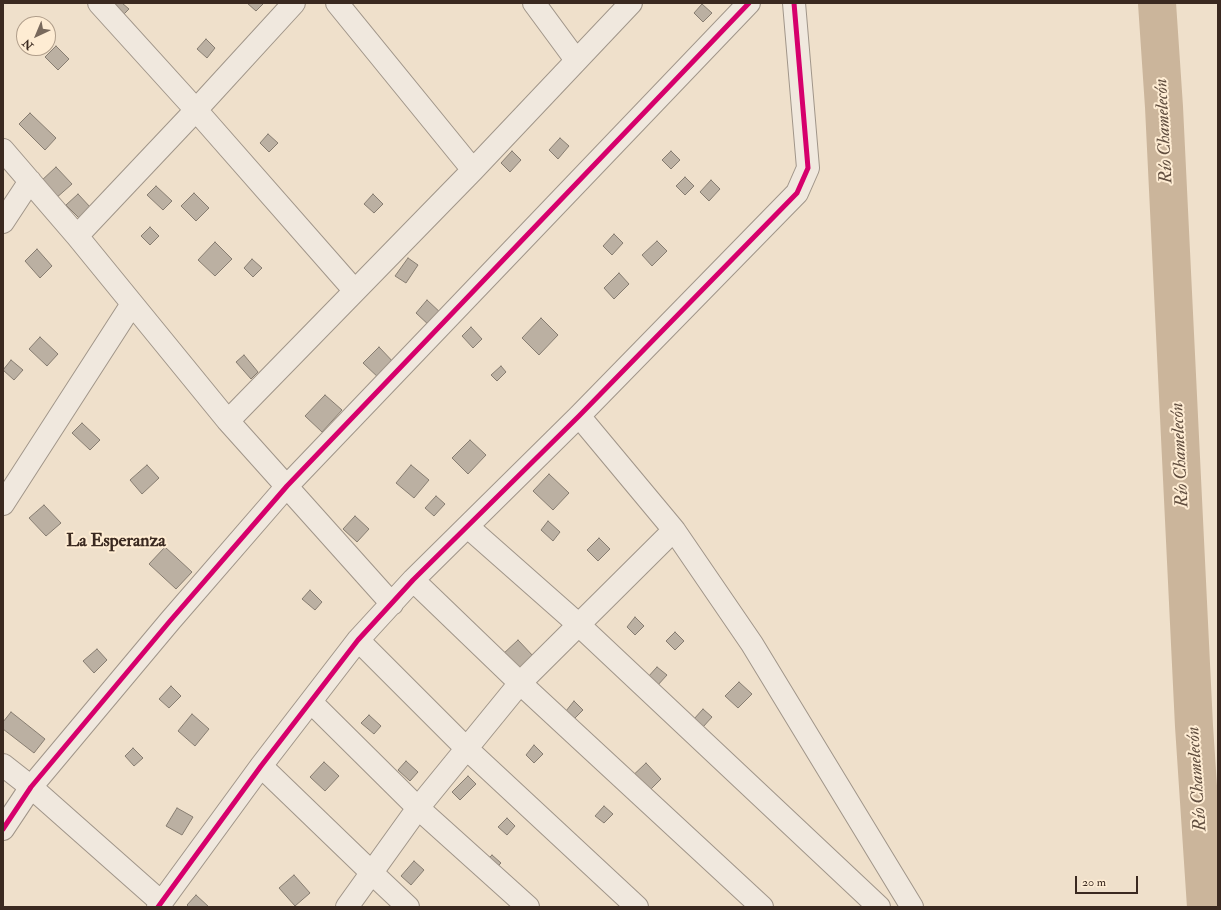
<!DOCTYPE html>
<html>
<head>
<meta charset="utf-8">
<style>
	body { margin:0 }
	#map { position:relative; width:1221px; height:910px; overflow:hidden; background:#efe0cb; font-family:"IM FELL Double Pica",serif }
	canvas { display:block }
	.frame { position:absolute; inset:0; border:4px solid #3a2920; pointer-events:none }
	.north { position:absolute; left:16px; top:16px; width:40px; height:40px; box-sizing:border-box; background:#feecd3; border:1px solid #b09e8b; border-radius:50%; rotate:224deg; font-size:11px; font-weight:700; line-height:16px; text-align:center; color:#3a2920 }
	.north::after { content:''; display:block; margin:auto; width:14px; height:18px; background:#79695c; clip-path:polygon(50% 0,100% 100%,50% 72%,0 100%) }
	.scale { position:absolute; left:1075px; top:876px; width:63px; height:18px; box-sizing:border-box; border:2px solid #3a2920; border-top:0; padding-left:5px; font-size:12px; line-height:14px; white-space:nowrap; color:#3a2920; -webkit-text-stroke:3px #feecd3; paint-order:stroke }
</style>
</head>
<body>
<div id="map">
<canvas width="1221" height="910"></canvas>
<div class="frame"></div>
<div class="north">N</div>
<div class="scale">20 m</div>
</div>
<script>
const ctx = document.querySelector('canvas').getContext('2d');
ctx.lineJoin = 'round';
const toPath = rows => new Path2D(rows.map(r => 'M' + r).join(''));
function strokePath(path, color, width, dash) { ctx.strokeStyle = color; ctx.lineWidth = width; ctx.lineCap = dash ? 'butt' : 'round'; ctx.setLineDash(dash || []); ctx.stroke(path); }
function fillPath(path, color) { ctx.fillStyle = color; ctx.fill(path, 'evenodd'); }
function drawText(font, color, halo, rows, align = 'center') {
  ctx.font = font + ' "IM FELL Double Pica",serif'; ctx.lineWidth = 4; ctx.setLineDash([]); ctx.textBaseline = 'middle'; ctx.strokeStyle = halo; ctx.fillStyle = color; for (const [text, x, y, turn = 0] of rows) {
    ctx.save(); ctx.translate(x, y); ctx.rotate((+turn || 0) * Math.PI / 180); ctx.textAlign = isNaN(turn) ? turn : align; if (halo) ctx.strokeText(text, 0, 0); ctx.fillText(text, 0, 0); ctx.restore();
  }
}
strokePath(toPath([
	[1157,3,1164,107,1194,726,1206,907]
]), '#cbb59b', 38);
const building = toPath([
	[109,3,122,3,129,9,118,20,109,3],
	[247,3,264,3,256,11,247,3],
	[702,4,712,13,703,22,694,13,702,4],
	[206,39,215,48,207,58,197,49,206,39],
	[56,46,69,59,58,70,45,57,56,46],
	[30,113,56,138,45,150,19,124,30,113],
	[268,134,278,143,269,152,260,143,268,134],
	[560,138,569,146,558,159,549,150,560,138],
	[512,151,521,160,510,172,501,163,512,151],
	[671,151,680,160,671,169,662,160,671,151],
	[56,167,72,184,55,199,40,182,56,167],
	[685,177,694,186,685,195,676,186,685,177],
	[711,180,720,189,709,201,700,192,711,180],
	[156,186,172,201,163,210,147,195,156,186],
	[194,193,209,208,196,221,181,206,194,193],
	[78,194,91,208,80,219,66,205,78,194],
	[373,194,383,204,374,213,364,204,373,194],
	[150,227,159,236,150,245,141,236,150,227],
	[614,234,623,243,612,255,603,246,614,234],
	[657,241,667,251,652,266,642,255,657,241],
	[215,242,232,259,215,276,198,260,215,242],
	[37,249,52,266,40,278,25,261,37,249],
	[408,258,418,265,406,283,395,276,408,258],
	[252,259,262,268,253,277,244,268,252,259],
	[619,273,629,284,614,299,604,288,619,273],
	[427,300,443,315,431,327,416,313,427,300],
	[541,318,558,335,539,355,522,338,541,318],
	[471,327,482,339,473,348,462,336,471,327],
	[40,337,58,354,47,366,29,349,40,337],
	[379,347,396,365,381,380,363,363,379,347],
	[244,355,258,372,251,379,236,362,244,355],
	[11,360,23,370,14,380,3,370,11,360],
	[501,366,506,372,497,381,491,375,501,366],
	[325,395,342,410,322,432,305,416,325,395],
	[82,423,100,440,90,450,72,433,82,423],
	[470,440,486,455,468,474,452,458,470,440],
	[147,465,159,478,142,494,130,480,147,465],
	[411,465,429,480,414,498,396,483,411,465],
	[549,474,569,493,553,510,533,491,549,474],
	[436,496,445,504,434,516,425,508,436,496],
	[44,505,61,523,46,536,29,518,44,505],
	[355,516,369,529,357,542,343,529,355,516],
	[548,521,560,532,553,541,541,530,548,521],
	[599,538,610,549,598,561,587,550,599,538],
	[165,547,192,572,176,589,149,564,165,547],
	[310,590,322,602,315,610,302,599,310,590],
	[635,617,644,626,635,635,627,627,635,617],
	[675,632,684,641,675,650,666,641,675,632],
	[518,640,534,657,518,672,502,655,518,640],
	[97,649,107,660,94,673,83,661,97,649],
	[657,667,667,675,657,686,647,678,657,667],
	[739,682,752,694,738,708,725,696,739,682],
	[171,686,181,696,169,708,159,699,171,686],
	[574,701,583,710,574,719,566,711,574,701],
	[703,709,712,717,703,727,694,719,703,709],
	[11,712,45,739,34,753,3,729,3,722,11,712],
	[192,714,209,729,195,746,178,731,192,714],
	[369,715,381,726,374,734,361,723,369,715],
	[534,745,543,754,534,763,526,755,534,745],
	[133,748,143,758,134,766,125,756,133,748],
	[406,761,418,772,410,781,398,770,406,761],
	[324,762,339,776,325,791,310,777,324,762],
	[646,763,661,779,642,798,626,782,646,763],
	[468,776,476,784,460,800,452,792,468,776],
	[604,806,613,814,604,823,595,816,604,806],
	[177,808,193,817,182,835,166,826,177,808],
	[507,818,515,826,507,835,498,827,507,818],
	[492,855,501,863,492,872,483,864,492,855],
	[414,861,424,870,411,885,401,876,414,861],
	[294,875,310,893,295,906,279,888,294,875],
	[196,895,209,907,189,907,187,905,196,895]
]);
fillPath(building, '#bbb0a2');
strokePath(building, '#877d71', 1);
const street = toPath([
	[99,3,196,110,355,291],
	[337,3,473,170],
	[534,3,576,60],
	[3,150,77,236,228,421,392,604],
	[3,222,30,181],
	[77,236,196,110,294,3],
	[579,416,674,530,752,644,912,907],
	[228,421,473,170,631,3],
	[3,504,132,304],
	[468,527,579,625,879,907],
	[413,580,520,683,762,907],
	[358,640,466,748,637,907],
	[311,702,418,808,528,907],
	[3,765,31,787,162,903],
	[261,766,372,873,408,907],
	[3,829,31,787,170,621,287,486,749,3],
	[158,907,261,766,358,640,413,580,579,416,797,193,808,168,794,3],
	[347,907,418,808,520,683,674,530]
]);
strokePath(street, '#a09589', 24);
strokePath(street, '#f0e8de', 22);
strokePath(toPath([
	[3,829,31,787,170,621,287,486,749,3],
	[158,907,261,766,358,640,413,580,579,416,797,193,808,168,794,3]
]), '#d6006c', 5);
drawText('italic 18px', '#614e3f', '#feecd3', [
	["Río Chamelecón",1165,131,-93],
	["Río Chamelecón",1181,455,-93],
	["Río Chamelecón",1198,779,-94]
]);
drawText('bold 18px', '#3a2920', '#feecd3', [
	["La Esperanza",116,542]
]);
</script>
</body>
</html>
